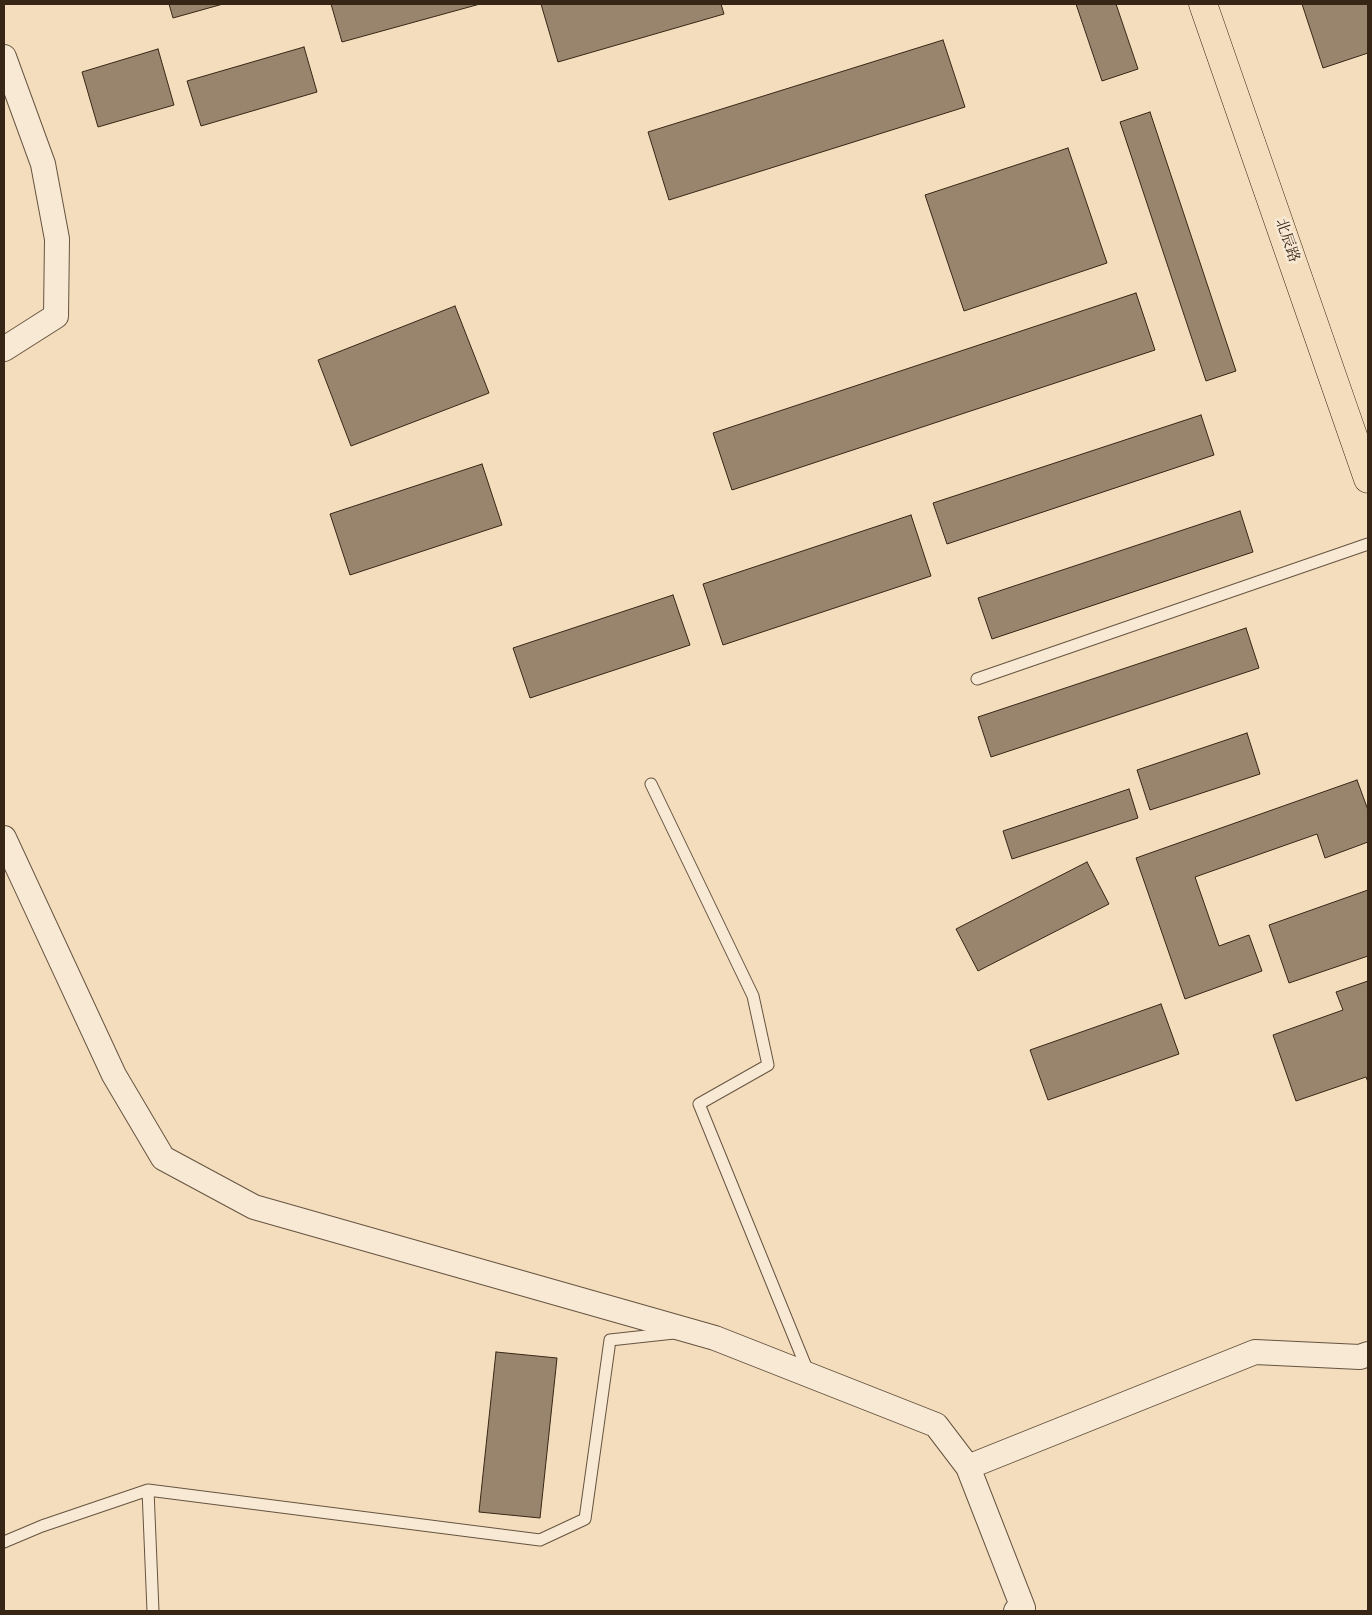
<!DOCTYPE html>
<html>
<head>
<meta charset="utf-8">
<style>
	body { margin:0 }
	#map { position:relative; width:1372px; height:1615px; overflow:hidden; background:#f4ddbd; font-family:Vollkorn,serif }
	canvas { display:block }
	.frame { position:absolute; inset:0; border:5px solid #372616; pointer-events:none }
</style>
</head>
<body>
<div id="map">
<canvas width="1372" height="1615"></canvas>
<div class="frame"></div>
</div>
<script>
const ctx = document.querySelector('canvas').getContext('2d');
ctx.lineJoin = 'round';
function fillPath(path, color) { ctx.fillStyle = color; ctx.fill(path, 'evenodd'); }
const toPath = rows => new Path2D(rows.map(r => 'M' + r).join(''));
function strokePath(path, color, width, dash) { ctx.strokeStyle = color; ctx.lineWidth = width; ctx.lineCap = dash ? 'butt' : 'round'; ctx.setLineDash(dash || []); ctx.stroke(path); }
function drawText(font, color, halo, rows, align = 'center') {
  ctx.font = font + ' Vollkorn,"Noto Serif SC",serif'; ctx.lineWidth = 5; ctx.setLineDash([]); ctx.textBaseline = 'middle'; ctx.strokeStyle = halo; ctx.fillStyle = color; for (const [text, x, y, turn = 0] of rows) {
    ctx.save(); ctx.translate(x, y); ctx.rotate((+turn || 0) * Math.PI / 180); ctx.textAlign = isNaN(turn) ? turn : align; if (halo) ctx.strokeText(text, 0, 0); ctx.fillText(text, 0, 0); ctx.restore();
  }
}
const building = toPath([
	[169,4,223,4,173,18,169,4],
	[331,4,480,4,342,42,331,4],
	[541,4,721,4,724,14,558,62,541,4],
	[1076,4,1116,4,1138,69,1102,81,1076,4],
	[1302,4,1368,4,1368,53,1323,68,1302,4],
	[943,40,965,107,669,200,648,132,943,40],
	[304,47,317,92,201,126,187,81,304,47],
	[158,49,174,105,98,127,82,72,158,49],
	[1150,112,1236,371,1206,381,1120,122,1150,112],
	[1068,148,1107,263,964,311,925,195,1068,148],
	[1136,293,1155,350,732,490,713,433,1136,293],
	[455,306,489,393,351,446,318,360,455,306],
	[1201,415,1214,455,947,544,933,503,1201,415],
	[482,464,502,525,350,575,330,514,482,464],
	[1240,511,1253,552,992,639,978,598,1240,511],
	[911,515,931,576,723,645,703,584,911,515],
	[673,595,690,645,530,698,513,648,673,595],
	[1246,628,1259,668,991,757,978,717,1246,628],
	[1247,733,1260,774,1150,810,1137,770,1247,733],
	[1357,780,1368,810,1368,842,1325,858,1317,834,1195,877,1219,946,1249,935,1262,971,1185,999,1136,858,1357,780],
	[1129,789,1138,818,1012,859,1003,831,1129,789],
	[1087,862,1109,904,978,971,956,929,1087,862],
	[1368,890,1368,956,1289,983,1269,925,1368,890],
	[1368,981,1368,1082,1366,1077,1296,1101,1273,1035,1343,1010,1336,992,1368,981],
	[1161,1004,1179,1054,1048,1100,1030,1050,1161,1004],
	[496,1352,557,1358,540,1518,479,1512,496,1352]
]);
fillPath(building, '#99856d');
strokePath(building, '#372616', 1);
const lane = toPath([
	[977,679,1368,544],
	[651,784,753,996,768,1065,699,1104,809,1374],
	[148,1490,153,1611],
	[4,1542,42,1526,148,1490,540,1540,585,1519,610,1340,674,1333]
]);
const street = toPath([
	[4,57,43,164,57,239,56,316,4,349],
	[4,838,114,1075,163,1158,254,1207,715,1338,936,1425,968,1467,1023,1608,1016,1611],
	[968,1467,1255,1352,1360,1357,1368,1354]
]);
const primary = toPath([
	[1203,4,1368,479]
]);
strokePath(lane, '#665440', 13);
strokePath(street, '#665440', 26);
strokePath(primary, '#372616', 29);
strokePath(lane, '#f8e9d4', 11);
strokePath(street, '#f8e9d4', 24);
strokePath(primary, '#f4ddbd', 28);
drawText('15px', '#372616', '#f8e9d4', [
	["北辰路",1286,241,71]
]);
</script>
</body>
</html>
